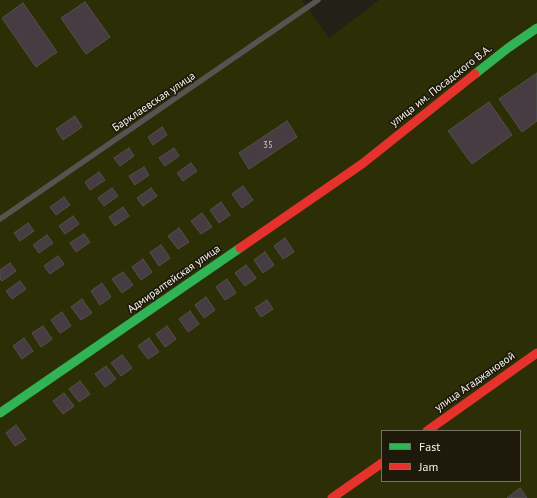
<!DOCTYPE html>
<html>
<head>
<meta charset="utf-8">
<style>
	body { margin:0 }
	#map { position:relative; width:537px; height:498px; overflow:hidden; background:#232018; font-family:"PT Sans",sans-serif }
	canvas { display:block }
	.legend { position:absolute; left:381px; top:430px; width:140px; height:52px; box-sizing:border-box; background:#1e190b; border:1px solid #747063; margin:0; padding:5px 7px; list-style:none; font-size:12px; color:#f4f2e8 }
	.legend li { display:flex; align-items:center; gap:8px; height:20px }
	.legend b { width:20px; border:1px solid #747063 }
</style>
</head>
<body>
<div id="map">
<canvas width="537" height="498"></canvas>
<ul class="legend">
<li><b style="height:5px;background:#30b455"></b>Fast</li>
<li><b style="height:5px;background:#e5322d"></b>Jam</li>
</ul>
</div>
<script>
const ctx = document.querySelector('canvas').getContext('2d');
ctx.lineJoin = 'round';
function fillPath(path, color) { ctx.fillStyle = color; ctx.fill(path, 'evenodd'); }
const toPath = rows => new Path2D(rows.map(r => 'M' + r).join(''));
function strokePath(path, color, width, dash) { ctx.strokeStyle = color; ctx.lineWidth = width; ctx.lineCap = dash ? 'butt' : 'round'; ctx.setLineDash(dash || []); ctx.stroke(path); }
function drawText(font, color, halo, rows, align = 'center') {
  ctx.font = font + ' "PT Sans",sans-serif'; ctx.lineWidth = 3.5; ctx.setLineDash([]); ctx.textBaseline = 'middle'; ctx.strokeStyle = halo; ctx.fillStyle = color; for (const [text, x, y, turn = 0] of rows) {
    ctx.save(); ctx.translate(x, y); ctx.rotate((+turn || 0) * Math.PI / 180); ctx.textAlign = isNaN(turn) ? turn : align; if (halo) ctx.strokeText(text, 0, 0); ctx.fillText(text, 0, 0); ctx.restore();
  }
}
fillPath(toPath([
	[0,0,302,0,329,38,379,0,537,0,537,498,0,498],
	[382,431,520,431,520,481,382,481]
]), '#2c2f06');
const building = toPath([
	[85,2,110,37,86,54,61,18,85,2],
	[23,3,57,52,36,67,2,18,23,3],
	[537,73,537,121,522,132,499,99,537,73],
	[489,102,512,135,472,164,448,131,489,102],
	[75,116,82,127,63,140,56,129,75,116],
	[287,121,297,137,249,169,239,153,287,121],
	[162,127,167,135,153,145,148,137,162,127],
	[129,148,134,156,120,166,114,158,129,148],
	[174,148,179,156,165,166,159,158,174,148],
	[191,163,197,171,183,181,177,173,191,163],
	[144,167,149,175,135,185,129,176,144,167],
	[99,172,105,180,90,190,85,182,99,172],
	[243,186,253,200,242,208,232,194,243,186],
	[112,188,118,196,104,206,98,198,112,188],
	[151,188,157,196,143,206,137,198,151,188],
	[64,197,70,205,56,215,50,207,64,197],
	[221,202,230,215,219,223,210,210,221,202],
	[123,207,129,216,115,226,109,217,123,207],
	[202,213,212,227,201,234,191,221,202,213],
	[73,216,79,224,65,234,59,226,73,216],
	[28,223,34,231,20,241,14,233,28,223],
	[179,228,189,242,178,249,168,236,179,228],
	[84,234,90,242,76,252,70,243,84,234],
	[47,235,53,243,39,253,33,245,47,235],
	[285,238,294,252,283,259,274,246,285,238],
	[161,245,170,258,159,266,150,252,161,245],
	[265,252,274,265,263,273,254,260,265,252],
	[58,256,64,264,50,274,44,266,58,256],
	[143,259,152,272,141,280,132,267,143,259],
	[10,263,16,271,2,281,0,279,0,270,10,263],
	[246,265,256,278,245,286,235,273,246,265],
	[123,272,133,285,122,293,112,279,123,272],
	[227,279,236,293,225,300,216,287,227,279],
	[20,281,26,289,12,299,6,291,20,281],
	[102,283,111,297,100,305,91,291,102,283],
	[206,297,215,310,204,318,195,305,206,297],
	[82,299,92,313,81,320,71,307,82,299],
	[267,300,273,309,261,317,255,308,267,300],
	[190,311,199,324,188,332,179,319,190,311],
	[62,312,71,326,60,333,51,320,62,312],
	[43,326,52,339,41,347,32,333,43,326],
	[167,326,176,339,165,347,156,334,167,326],
	[24,338,33,351,22,359,13,346,24,338],
	[149,338,159,352,148,359,138,346,149,338],
	[122,355,132,368,121,376,111,363,122,355],
	[106,366,116,379,105,387,95,374,106,366],
	[80,381,90,394,79,402,69,389,80,381],
	[64,393,74,406,63,414,53,401,64,393],
	[16,425,26,439,15,446,6,433,16,425],
	[520,488,527,498,507,498,520,488]
]);
fillPath(building, '#463c41');
strokePath(building, '#53504e', 1);
strokePath(toPath([
	[0,219,318,0]
]), '#565352', 5.5);
strokePath(toPath([
	[475,74,508,48,537,28],
	[0,413,240,248]
]), '#30b455', 9);
strokePath(toPath([
	[240,248,362,164,475,74],
	[427,431,537,353],
	[332,498,382,463]
]), '#e5322d', 9);
drawText('9px', '#c8c4be', null, [
	["35",268,145]
]);
drawText('11px', '#f4f2e8', '#1e190b', [
	["улица им. Посадского В.А.",441,86,-38],
	["Барклаевская улица",154,102,-34],
	["Адмиралтейская улица",174,279,-35],
	["улица Агаджановой",475,382,-35]
]);
</script>
</body>
</html>
